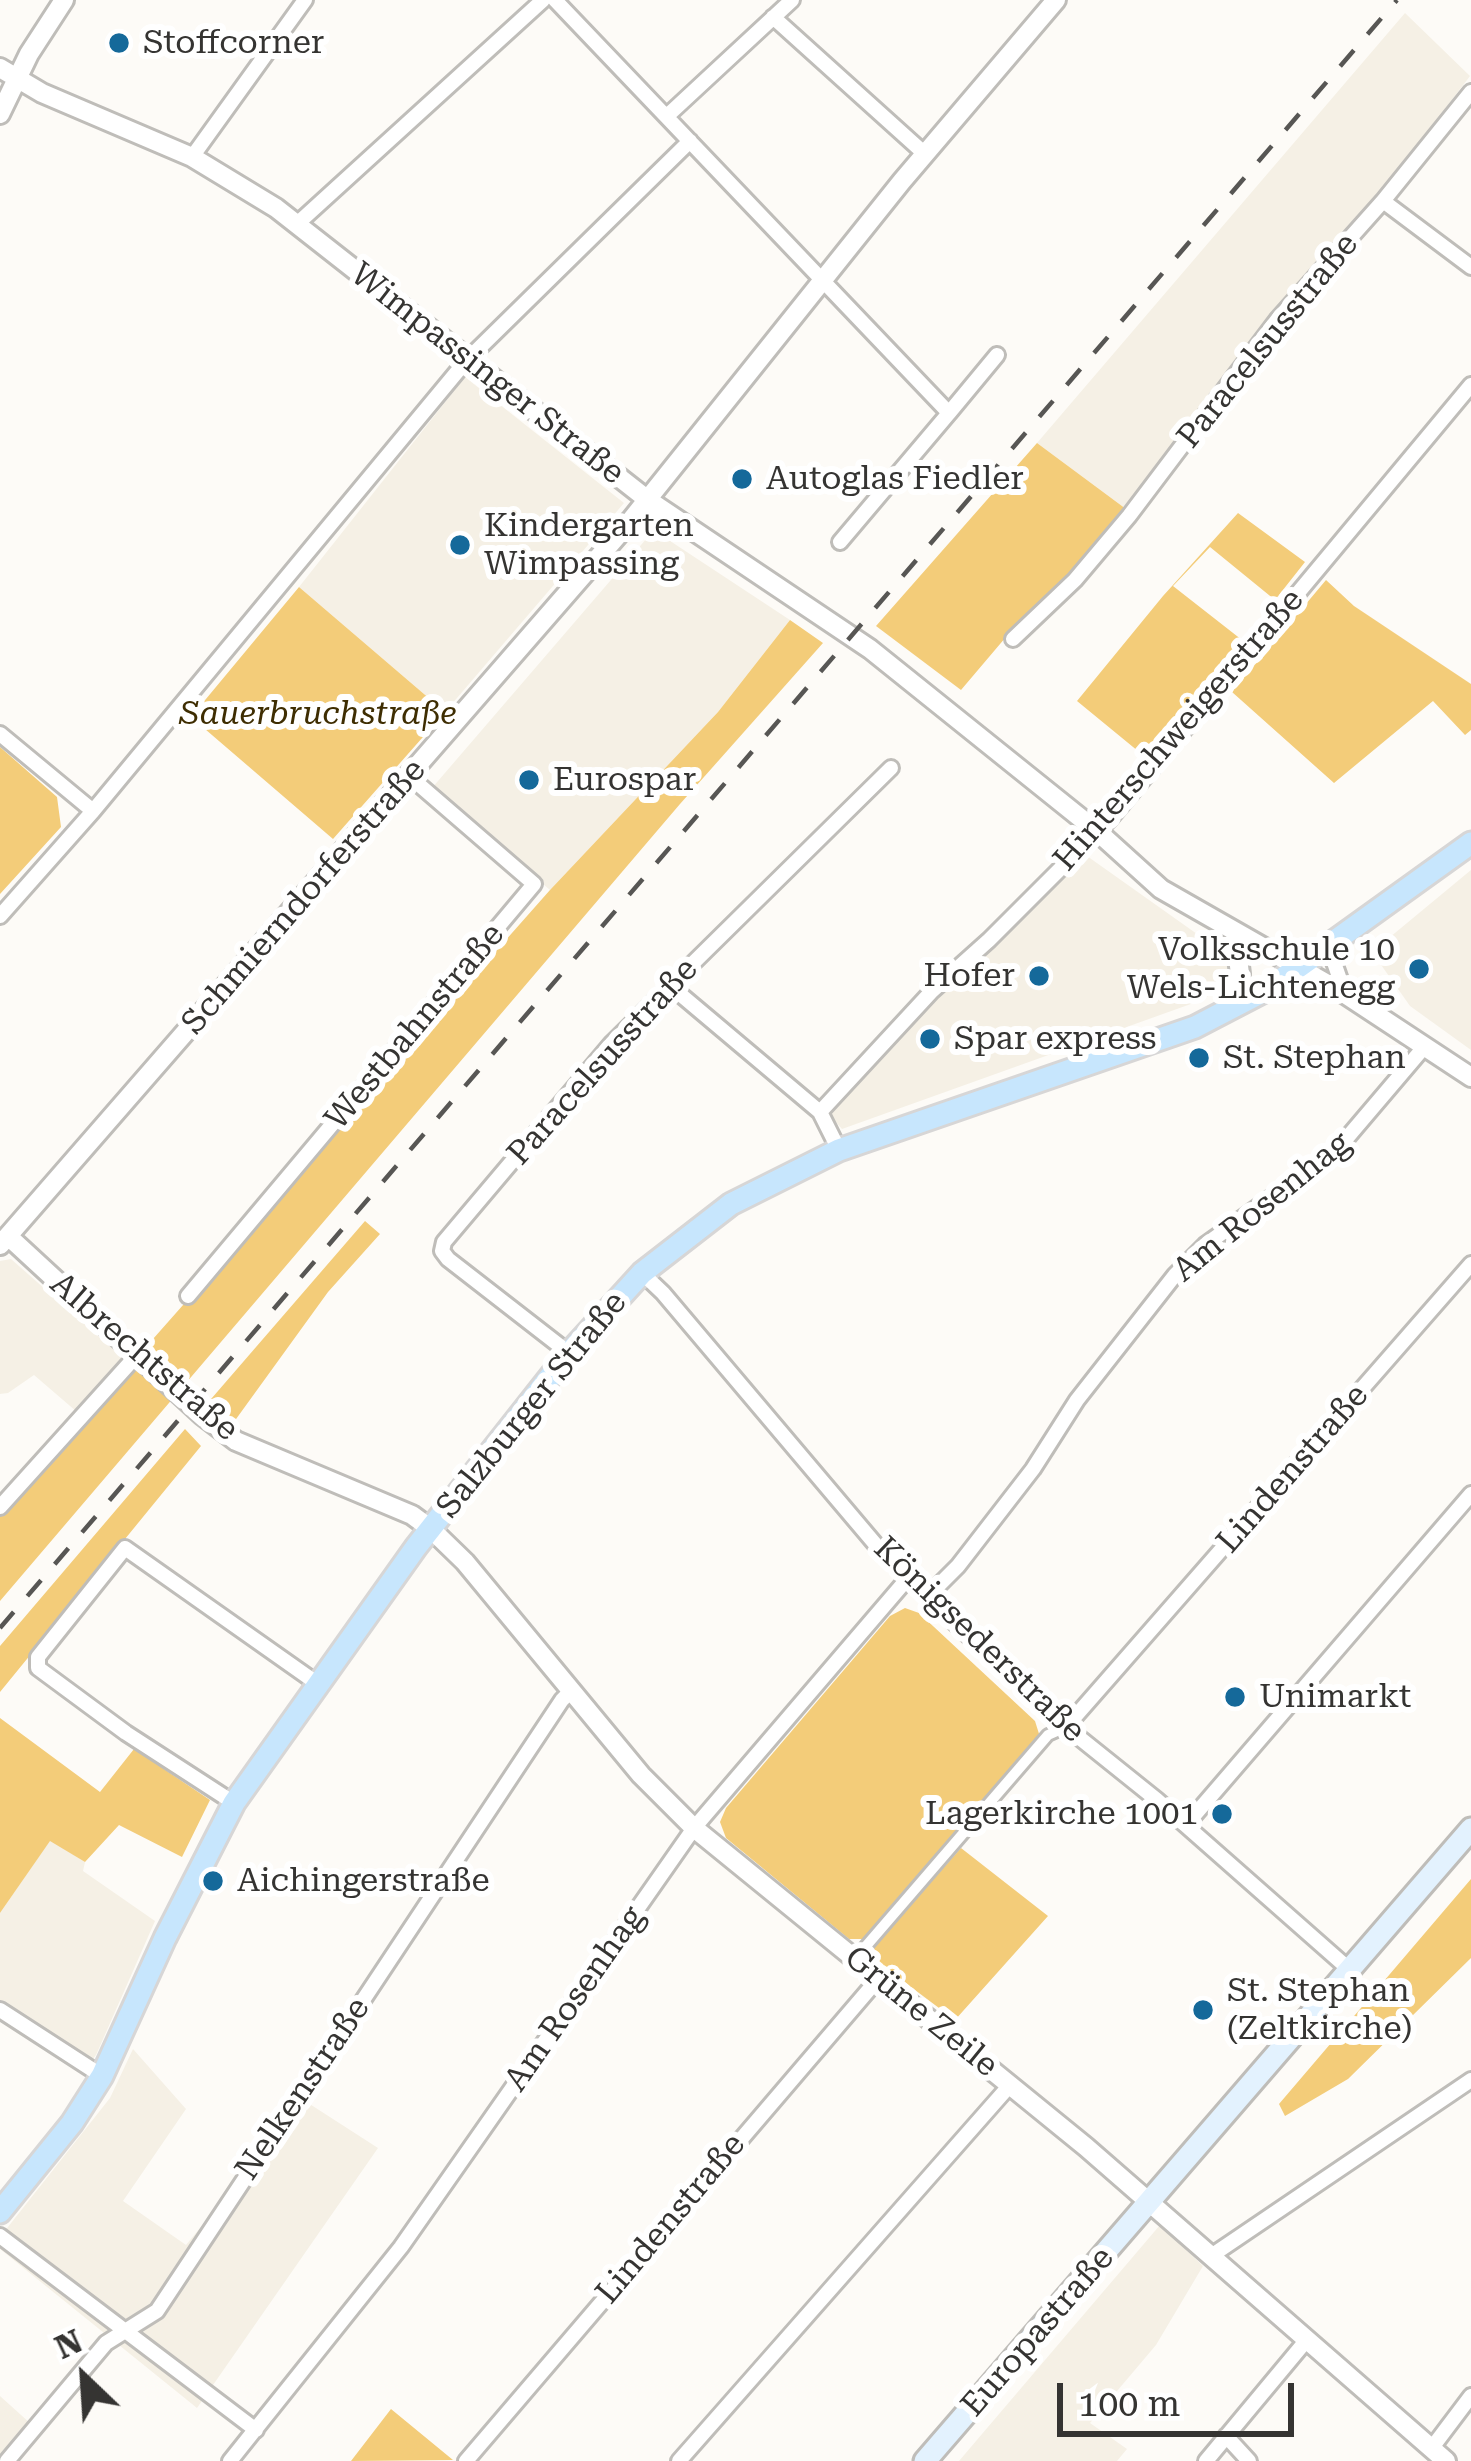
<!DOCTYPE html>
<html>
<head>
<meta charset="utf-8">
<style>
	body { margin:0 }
	#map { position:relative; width:1471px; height:2461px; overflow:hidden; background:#fdfbf7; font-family:"Roboto Serif",serif }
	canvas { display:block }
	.north { position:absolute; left:24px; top:2317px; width:120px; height:120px; -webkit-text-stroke:9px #fff; paint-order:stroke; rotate:335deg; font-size:33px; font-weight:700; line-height:48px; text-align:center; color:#353432 }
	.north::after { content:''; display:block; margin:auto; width:42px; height:54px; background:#353432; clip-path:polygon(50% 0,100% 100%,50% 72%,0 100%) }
	.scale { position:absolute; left:1057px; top:2383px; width:237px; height:54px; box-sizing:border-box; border:6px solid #353432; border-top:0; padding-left:15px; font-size:36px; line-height:42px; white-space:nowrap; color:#353432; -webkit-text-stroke:9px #fff; paint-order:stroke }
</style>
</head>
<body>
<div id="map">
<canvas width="1471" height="2461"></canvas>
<div class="north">N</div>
<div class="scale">100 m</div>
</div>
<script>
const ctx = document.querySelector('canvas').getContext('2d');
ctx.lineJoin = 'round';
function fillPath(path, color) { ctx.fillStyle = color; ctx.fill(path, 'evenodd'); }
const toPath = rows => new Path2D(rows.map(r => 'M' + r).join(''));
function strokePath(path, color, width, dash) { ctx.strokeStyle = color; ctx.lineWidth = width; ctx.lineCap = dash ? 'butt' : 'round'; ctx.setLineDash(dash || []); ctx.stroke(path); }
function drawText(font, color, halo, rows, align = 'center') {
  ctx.font = font + ' "Roboto Serif",serif'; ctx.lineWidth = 12; ctx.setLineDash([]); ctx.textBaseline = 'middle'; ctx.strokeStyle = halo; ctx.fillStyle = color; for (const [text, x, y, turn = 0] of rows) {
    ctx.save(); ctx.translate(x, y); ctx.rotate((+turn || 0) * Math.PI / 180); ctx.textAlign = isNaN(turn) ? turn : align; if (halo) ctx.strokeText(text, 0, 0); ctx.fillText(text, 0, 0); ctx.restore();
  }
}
fillPath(toPath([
	[1405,13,1470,76,1384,190,1126,509,1037,443],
	[465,377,624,503,445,712,299,587],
	[658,533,790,620,718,712,550,890,432,788,647,538],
	[1087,856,1221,951,1228,966,1223,986,1202,1000,842,1129,821,1106],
	[1471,870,1471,1050,1410,1006,1372,952],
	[11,1259,131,1365,84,1418,34,1375,8,1393,0,1394,0,1261],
	[50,1840,85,1862,83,1871,155,1921,96,2055,83,2072,0,2013,0,1913],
	[133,2049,186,2109,123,2201,186,2245,305,2101,378,2148,197,2408,0,2249,0,2237,110,2098],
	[1160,2225,1203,2266,1156,2345,1090,2423,1127,2449,1117,2461,959,2461],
	[0,2396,31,2424,0,2460]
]), '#f5f0e5');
fillPath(toPath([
	[1037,443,1126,509,1071,577,1017,624,961,690,876,626],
	[1238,513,1305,562,1275,600,1210,547,1173,586,1242,640,1144,756,1077,701,1163,596],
	[1326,580,1354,606,1471,684,1471,730,1465,735,1433,701,1334,783,1232,692],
	[299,587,445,712,333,839,191,717],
	[790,620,823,643,680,804,0,1601,0,1512,550,890,718,712],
	[0,747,57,797,61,827,0,894],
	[365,1221,380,1234,328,1292,231,1426,205,1406],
	[185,1429,201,1446,0,1692,0,1646],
	[905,1608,919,1613,1035,1721,1040,1737,865,1939,849,1939,726,1838,720,1822,726,1808,890,1616],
	[0,1718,100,1792,134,1749,210,1800,182,1857,119,1825,85,1862,50,1841,0,1913],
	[961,1848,1048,1916,955,2020,875,1960,872,1948],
	[1471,1879,1471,1958,1348,2079,1285,2116,1279,2104],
	[391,2409,453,2460,351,2461]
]), '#f3cc79');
const pedestrian = toPath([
	[854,1960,1048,1735,1066,1727]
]);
const minor = toPath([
	[555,0,949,413,840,542],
	[773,17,925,154],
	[667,116,792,0],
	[192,157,305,0],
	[1383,201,1471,267],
	[297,224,543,0],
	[949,413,997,355],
	[1013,639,1075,580,1129,516,1277,320,1383,201,1471,92],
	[0,734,93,811],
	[0,916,93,811,466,361,690,141],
	[1329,948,1345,994],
	[668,984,820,1112,839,1150],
	[820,1112,932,991,989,940,1109,820,1471,385],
	[642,1273,663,1293,876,1545,927,1597,1066,1727,1157,1800,1351,1971],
	[188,1296,534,884,409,776],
	[569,1353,448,1259,442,1251,444,1242,612,1043,891,768],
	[0,1507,137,1355],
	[927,1597,958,1566,1033,1469,1077,1400,1175,1275,1205,1245,1335,1152,1425,1046],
	[1066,1727,1471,1264],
	[234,1803,126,1733,38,1668,38,1657,125,1548,318,1684],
	[1186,1825,1471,1494],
	[0,2010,102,2076],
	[0,2236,256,2430],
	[1211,2256,1471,2080],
	[1226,2436,1249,2461],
	[1431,2449,1471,2396],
	[7,2461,106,2343,157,2311,562,1700,571,1691],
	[230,2461,401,2247,694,1828,908,1578],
	[466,2461,878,1979],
	[679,2461,1011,2084],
	[1206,2461,1305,2342]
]);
const tertiary = toPath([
	[0,68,42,93,192,157,276,208,648,500,870,649,1098,832,1161,889,1345,994,1471,1077],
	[0,114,29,54,64,0],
	[1227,1011,1240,974,1235,934],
	[8,1236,202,1415,236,1441,412,1515,431,1529,465,1562,641,1775,694,1828,1086,2147,1446,2461],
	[0,1245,631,520,902,181,1056,0]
]);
const secondary = toPath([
	[925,2461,1471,1829]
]);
const primary = toPath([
	[0,2212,72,2123,102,2076,165,1938,234,1803,416,1547,569,1353,642,1273,731,1204,839,1150,1195,1027,1268,989,1471,843]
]);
strokePath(pedestrian, '#bfbdb9', 16);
strokePath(minor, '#bfbdb9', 20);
strokePath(tertiary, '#bfbdb9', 24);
strokePath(secondary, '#bfbdb9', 27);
strokePath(primary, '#d7d6d6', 27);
strokePath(pedestrian, '#fff', 10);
strokePath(minor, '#fff', 14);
strokePath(tertiary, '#fff', 18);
strokePath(secondary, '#e3f2fe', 21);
strokePath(primary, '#c7e6fd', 21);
strokePath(toPath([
	[0,1628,1397,0]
]), '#575654', 4.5, [21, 21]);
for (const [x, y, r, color] of [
	[119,43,12,"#15699a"],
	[742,479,12,"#15699a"],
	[460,545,12,"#15699a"],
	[529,780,12,"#15699a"],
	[1419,969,12,"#15699a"],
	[1039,976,12,"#15699a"],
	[930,1039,12,"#15699a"],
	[1199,1058,12,"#15699a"],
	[1235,1697,12,"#15699a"],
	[1222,1814,12,"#15699a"],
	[213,1881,12,"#15699a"],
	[1203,2010,12,"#15699a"]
]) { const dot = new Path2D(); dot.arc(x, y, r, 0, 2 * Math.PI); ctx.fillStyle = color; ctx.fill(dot); strokePath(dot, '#fff', 4.5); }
drawText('33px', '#353432', '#fff', [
	["Stoffcorner",143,43],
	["Autoglas Fiedler",766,479],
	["Kindergarten",484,526],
	["Wimpassing",484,564],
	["Eurospar",553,780],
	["Volksschule 10",1395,950,"right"],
	["Wels-Lichtenegg",1395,988,"right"],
	["Hofer",1015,976,"right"],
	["Spar express",954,1039],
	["St. Stephan",1223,1058],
	["Unimarkt",1259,1697],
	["Lagerkirche 1001",1198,1814,"right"],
	["Aichingerstraße",237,1881],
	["St. Stephan",1227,1991],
	["(Zeltkirche)",1227,2029]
], 'left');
drawText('33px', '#353432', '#fff', [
	["Paracelsusstraße",1268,341,-51],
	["Wimpassinger Straße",487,374,38],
	["Hinterschweigerstraße",1179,730,-49],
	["Schmierndorferstraße",304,897,-49],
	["Westbahnstraße",415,1027,-50],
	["Paracelsusstraße",603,1062,-48],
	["Am Rosenhag",1262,1207,-39],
	["Albrechtstraße",144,1357,41],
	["Salzburger Straße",532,1405,-51],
	["Lindenstraße",1293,1469,-49],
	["Königsederstraße",979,1640,44],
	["Am Rosenhag",575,1999,-55],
	["Grüne Zeile",921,2012,39],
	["Nelkenstraße",303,2089,-56],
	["Lindenstraße",671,2219,-50],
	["Europastraße",1038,2332,-49]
]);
drawText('italic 33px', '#3e2d02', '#fff', [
	["Sauerbruchstraße",318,714]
]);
</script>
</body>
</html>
